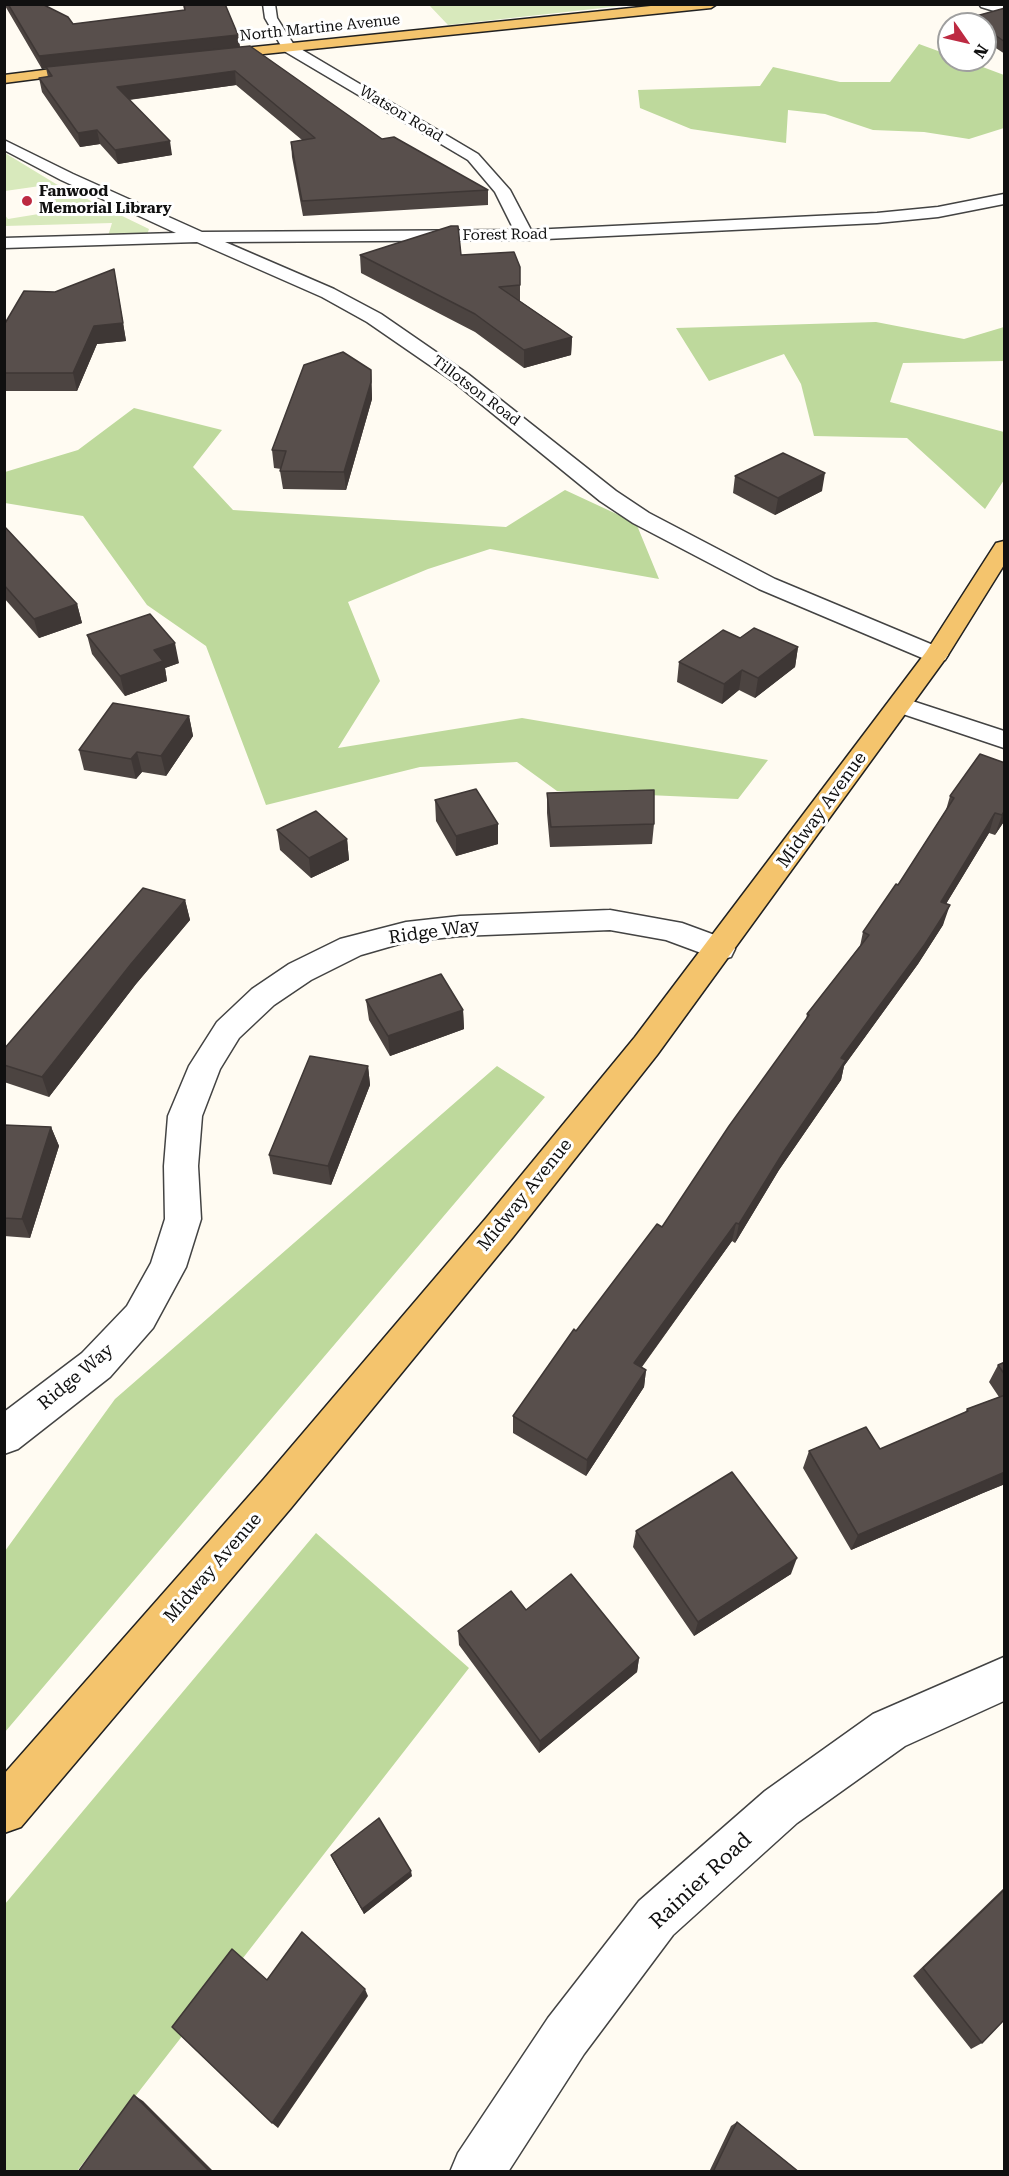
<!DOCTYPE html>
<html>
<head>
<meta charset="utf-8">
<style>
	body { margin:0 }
	#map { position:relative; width:1009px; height:2176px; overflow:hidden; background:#fffbf2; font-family:"Roboto Serif",serif }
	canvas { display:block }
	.frame { position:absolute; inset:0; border:6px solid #101010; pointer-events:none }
	.north { position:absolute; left:937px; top:12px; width:60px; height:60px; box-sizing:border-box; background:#fff; border:2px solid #9f9f9f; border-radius:50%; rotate:124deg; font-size:16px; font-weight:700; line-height:24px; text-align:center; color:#101010 }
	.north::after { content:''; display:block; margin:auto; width:21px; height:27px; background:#bd2a42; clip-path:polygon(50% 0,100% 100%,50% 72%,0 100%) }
</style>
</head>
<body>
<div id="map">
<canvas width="1009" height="2176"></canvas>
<div class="frame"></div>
<div class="north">N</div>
</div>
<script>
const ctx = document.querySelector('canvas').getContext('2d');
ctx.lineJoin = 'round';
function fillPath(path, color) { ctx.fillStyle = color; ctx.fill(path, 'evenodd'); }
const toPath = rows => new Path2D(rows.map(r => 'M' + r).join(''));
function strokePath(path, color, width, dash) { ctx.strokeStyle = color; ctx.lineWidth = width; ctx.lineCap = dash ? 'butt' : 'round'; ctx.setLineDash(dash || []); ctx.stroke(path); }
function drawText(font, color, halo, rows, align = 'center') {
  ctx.font = font + ' "Roboto Serif",serif'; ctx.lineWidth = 6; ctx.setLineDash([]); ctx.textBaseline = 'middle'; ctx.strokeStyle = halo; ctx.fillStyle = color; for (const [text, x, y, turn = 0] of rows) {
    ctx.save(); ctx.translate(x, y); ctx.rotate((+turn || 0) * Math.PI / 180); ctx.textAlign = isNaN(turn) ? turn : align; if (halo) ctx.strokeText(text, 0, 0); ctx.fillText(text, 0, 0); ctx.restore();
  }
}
fillPath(toPath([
	[617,5,620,6,448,25,429,5],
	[5,153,56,184,149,229,147,235,108,236,112,223,5,226,4,214,8,219,57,211,40,186,5,191]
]), '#d8e9bc');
fillPath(toPath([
	[919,44,949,55,949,60,964,60,1004,75,1004,128,969,139,924,132,873,130,825,114,788,110,786,143,691,129,640,108,638,90,760,86,773,67,840,82,890,82],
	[876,322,964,339,1004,327,1004,361,903,363,890,402,1004,432,1004,480,985,509,907,438,814,436,801,384,784,354,709,381,676,328],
	[134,408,222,430,193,467,233,510,506,527,565,490,636,523,659,579,490,549,428,569,348,602,380,681,338,748,522,718,768,760,738,799,557,791,517,762,420,767,266,805,206,646,147,605,83,516,5,503,5,472,78,450],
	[497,1066,545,1097,5,1732,5,1551,115,1399],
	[316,1533,469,1668,77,2171,5,2172,5,1904]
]), '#bed99c');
const minor = toPath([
	[263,4,275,4,277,18,294,45,478,154,510,190,531,230,877,213,938,207,1004,194,1004,204,938,217,877,223,525,240,225,242,334,289,381,314,468,374,616,491,649,513,775,579,945,650,948,655,945,660,936,662,927,660,759,589,633,523,600,501,454,382,367,322,322,297,197,242,4,248,4,238,176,233,61,180,4,150,4,140,73,174,202,232,514,230,495,192,468,160,284,51,265,18,263,4],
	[979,4,1004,6,1004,14,981,7,979,4],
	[900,697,1004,731,1004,748,891,710,887,705,891,700,900,697],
	[610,910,682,923,731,941,735,949,731,957,720,960,666,940,610,930,460,936,406,942,361,955,311,980,274,1005,239,1038,220,1069,202,1116,198,1166,201,1219,186,1267,153,1328,110,1377,18,1449,4,1454,4,1412,82,1353,127,1306,151,1263,165,1219,164,1166,168,1116,189,1066,217,1022,252,989,289,964,340,939,406,922,460,916,610,910],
	[1004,1657,1004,1701,905,1746,797,1823,673,1935,584,2054,508,2172,450,2172,458,2153,548,2018,639,1901,765,1791,873,1714,1004,1657]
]);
const major = toPath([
	[670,4,717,4,711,8,215,59,208,55,215,51,670,4],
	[92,64,99,68,97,71,4,83,4,75,92,64],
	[1004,541,1004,565,948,655,657,1055,513,1237,291,1508,21,1827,4,1833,4,1774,263,1480,487,1217,635,1037,926,652,996,543,1004,541]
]);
strokePath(minor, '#434343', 3);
strokePath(major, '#212121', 3);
fillPath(minor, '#fff');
fillPath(major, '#f4c46d');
fillPath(toPath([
	[4,4,42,4,73,24,184,10,183,4,225,4,238,35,240,47,382,139,488,190,488,205,303,216,292,157,291,142,302,140,236,85,129,100,172,155,118,164,100,144,80,147,42,92,39,78,48,77,46,68,42,69],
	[1005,8,1005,54,985,41,985,24,968,24,969,18],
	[360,255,461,255,520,267,520,301,572,337,571,355,524,368,475,332,361,273],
	[117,286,126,341,97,344,77,391,4,391,4,325,55,292],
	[371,370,372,399,346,490,283,489,280,471,281,469,274,468,272,450],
	[735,476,822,491,775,515,733,493],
	[4,526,77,604,82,623,39,638,4,598],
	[87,635,179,663,165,668,167,681,125,696,92,654],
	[740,638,798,647,795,667,755,698,739,690,722,704,677,682,679,662],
	[189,716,193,736,166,776,142,772,136,779,84,770,79,750],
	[1005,763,1005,820,995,835,989,833,946,904,943,925,918,964,844,1066,841,1080,779,1170,735,1243,732,1241,642,1367,646,1370,644,1387,586,1476,513,1433,513,1416,576,1331,662,1227,806,1020,807,1014,860,946,863,932,898,885,946,810,950,796],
	[547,793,654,824,652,844,550,847,547,813],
	[435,800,498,824,498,844,456,856,436,821],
	[277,830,347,839,349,860,311,878,280,850],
	[185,900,190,920,136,984,49,1097,4,1082,4,1049],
	[366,1000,463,1010,464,1029,390,1056,369,1020],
	[368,1066,370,1085,331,1185,273,1174,269,1155],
	[4,1125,51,1127,59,1146,30,1238,4,1236],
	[1005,1362,1005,1484,983,1493,851,1550,803,1468,809,1451,880,1449,965,1413,967,1409,999,1397,989,1382,998,1365],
	[636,1531,791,1574,694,1636,633,1547],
	[526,1610,639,1658,637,1672,539,1753,459,1645,458,1631],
	[331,1855,412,1876,364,1914,333,1860],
	[1005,1887,1005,2019,982,2043,971,2049,913,1976],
	[737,2122,799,2172,709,2172,731,2126]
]), '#4c4441');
fillPath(toPath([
	[238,35,240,48,42,69,39,56],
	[235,71,236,85,119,101,117,87],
	[97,130,100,144,80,147,78,133],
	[170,141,172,155,118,164,115,150],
	[114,269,126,341,97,344,77,391,73,373],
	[572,337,571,355,524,368,524,350],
	[371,370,372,399,346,490,344,472],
	[825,473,822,491,775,515,778,498],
	[77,604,82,623,39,638,34,619],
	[175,643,179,663,165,668,167,681,125,696,120,676,154,650],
	[798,647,795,667,755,698,758,678],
	[742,670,739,690,722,704,724,684],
	[189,716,193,736,166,776,161,756],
	[137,752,142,772,136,779,131,759],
	[1005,810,1005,820,995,835,1002,815],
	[995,813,989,833,935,922,941,902],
	[498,824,498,844,456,856,456,836],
	[347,839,349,860,311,878,309,858],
	[185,900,190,920,136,984,49,1097,42,1077,131,964],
	[950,905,943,925,918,964,844,1066,841,1080,779,1170,735,1243,739,1224,841,1058],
	[463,1010,464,1029,390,1056,388,1036],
	[368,1066,370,1085,331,1185,328,1166],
	[51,1127,59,1146,30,1238,22,1219],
	[736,1223,732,1241,632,1380,634,1363],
	[646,1370,644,1387,586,1476,587,1460],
	[1005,1472,1005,1484,983,1493,851,1550,858,1535],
	[797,1558,791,1574,694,1636,698,1622],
	[639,1658,637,1672,539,1753,540,1741],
	[411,1871,412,1876,364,1914,362,1909],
	[365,1989,368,1996,278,2128,272,2123],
	[134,2095,143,2101,214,2172,210,2172]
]), '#3e3735');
const building = toPath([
	[8,4,42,4,68,17,73,24,185,10,184,4,225,4,238,35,39,56,8,4],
	[1005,8,1005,42,985,28,985,24,979,24,969,18,1005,8],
	[250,46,382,139,394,137,488,190,302,201,291,142,315,138,235,71,117,87,170,141,115,150,97,130,78,133,39,78,52,76,46,67,250,46],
	[451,226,458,226,461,255,514,252,520,267,520,285,499,287,572,337,524,350,475,314,360,255,451,226],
	[114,269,123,323,94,326,73,373,4,373,4,325,24,291,55,292,114,269],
	[343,352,371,370,371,382,344,472,280,471,286,451,272,450,304,365,343,352],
	[783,453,825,473,778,498,735,476,783,453],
	[4,526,77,604,34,619,4,585,4,526],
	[150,614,175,643,154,650,163,661,120,676,87,635,150,614],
	[754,628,798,647,758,678,742,670,724,684,679,662,723,630,740,638,754,628],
	[113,703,189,716,161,756,137,752,131,759,79,750,113,703],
	[980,754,1005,763,1005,810,1002,815,995,813,941,902,950,905,925,944,841,1058,846,1060,784,1151,739,1224,736,1223,634,1363,646,1370,587,1460,513,1416,574,1329,576,1331,657,1224,662,1227,729,1126,809,1015,807,1014,869,935,863,932,896,884,898,885,954,798,950,796,980,754],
	[476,789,498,824,456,836,435,800,476,789],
	[654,790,654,824,551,827,547,793,654,790],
	[316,811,347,839,309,858,277,830,316,811],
	[143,888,185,900,131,964,42,1077,4,1065,4,1049,143,888],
	[441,974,463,1010,388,1036,366,1000,441,974],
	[310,1056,368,1066,328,1166,269,1155,310,1056],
	[4,1125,51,1127,22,1219,4,1218,4,1125],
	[1005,1362,1005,1375,998,1365,1005,1362],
	[1005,1395,1005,1472,858,1535,809,1451,866,1427,880,1449,968,1411,967,1409,1005,1395],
	[732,1472,797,1558,698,1622,636,1531,732,1472],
	[571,1574,639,1658,540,1741,458,1631,511,1591,526,1610,571,1574],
	[379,1818,411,1871,362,1909,331,1855,379,1818],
	[1005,1889,1005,2019,982,2043,923,1968,1005,1889],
	[302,1932,365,1989,272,2123,172,2027,232,1949,267,1980,302,1932],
	[134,2095,210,2172,78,2172,134,2095],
	[737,2122,799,2172,713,2172,737,2122]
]);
fillPath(building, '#584f4c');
strokePath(building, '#3e3735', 1.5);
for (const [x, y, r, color] of [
	[27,201,6,"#bd2a42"]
]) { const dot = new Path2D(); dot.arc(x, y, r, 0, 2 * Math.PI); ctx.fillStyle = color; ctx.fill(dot); strokePath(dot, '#fff', 2); }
drawText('15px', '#101010', '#fff', [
	["North Martine Avenue",320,28,-6],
	["Watson Road",401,114,31],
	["Forest Road",505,235,-1],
	["Tillotson Road",476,391,37]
]);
drawText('bold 15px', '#101010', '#fff', [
	["Fanwood",39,192],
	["Memorial Library",39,209]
], 'left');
drawText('18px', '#101010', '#fff', [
	["Midway Avenue",822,810,-54],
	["Ridge Way",434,932,-8],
	["Midway Avenue",525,1195,-51],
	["Ridge Way",76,1377,-40],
	["Midway Avenue",213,1568,-49]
]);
drawText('21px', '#101010', '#fff', [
	["Rainier Road",701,1881,-43]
]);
</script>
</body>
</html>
